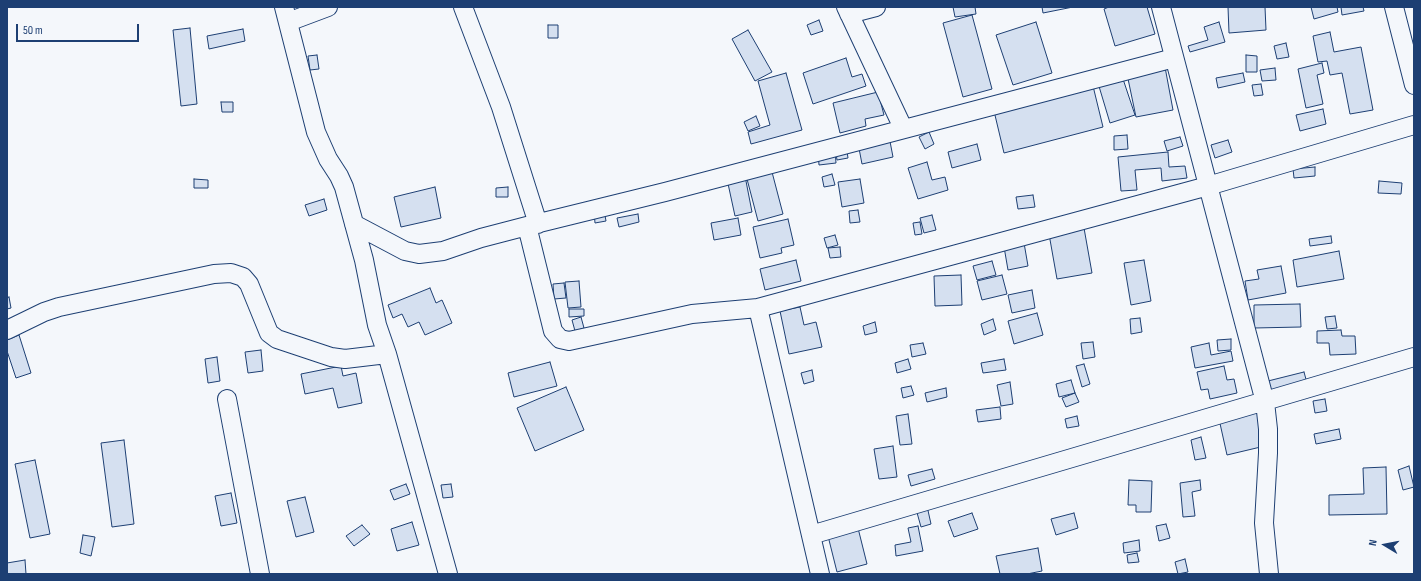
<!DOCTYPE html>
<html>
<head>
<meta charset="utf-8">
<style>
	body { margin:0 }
	#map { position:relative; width:1421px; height:581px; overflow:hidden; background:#f4f7fb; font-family:"Sofia Sans Condensed",sans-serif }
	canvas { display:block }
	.frame { position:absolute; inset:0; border:8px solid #1d3f73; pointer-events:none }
	.north { position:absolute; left:1365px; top:525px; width:40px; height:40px; -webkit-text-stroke:3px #f4f7fb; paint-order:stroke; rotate:280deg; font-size:11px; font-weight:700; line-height:16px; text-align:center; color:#1d3f73 }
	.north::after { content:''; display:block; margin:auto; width:14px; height:18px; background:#1d3f73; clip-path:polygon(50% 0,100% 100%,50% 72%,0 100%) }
	.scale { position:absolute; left:16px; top:24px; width:123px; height:18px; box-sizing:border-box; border:2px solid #1d3f73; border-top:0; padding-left:5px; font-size:12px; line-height:14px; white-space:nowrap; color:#1d3f73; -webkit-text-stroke:3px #f4f7fb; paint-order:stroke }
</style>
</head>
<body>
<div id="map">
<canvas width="1421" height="581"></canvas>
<div class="frame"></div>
<div class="north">N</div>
<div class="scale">50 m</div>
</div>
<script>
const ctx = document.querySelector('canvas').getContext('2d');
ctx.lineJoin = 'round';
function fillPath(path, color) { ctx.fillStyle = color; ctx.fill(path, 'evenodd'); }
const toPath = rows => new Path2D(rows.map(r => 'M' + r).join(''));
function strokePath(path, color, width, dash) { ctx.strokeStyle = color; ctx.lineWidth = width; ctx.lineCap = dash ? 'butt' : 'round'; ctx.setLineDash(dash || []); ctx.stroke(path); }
const building = toPath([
	[953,7,975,7,976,14,955,17,953,7],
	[1042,7,1073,7,1043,13,1042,7],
	[1109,7,1147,7,1155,34,1115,46,1104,9,1109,7],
	[1228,7,1265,7,1266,30,1229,33,1228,7],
	[1311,7,1337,7,1338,12,1314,19,1311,7],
	[1341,7,1363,7,1364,11,1342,15,1341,7],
	[972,15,992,89,963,97,943,23,972,15],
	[819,20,823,31,811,35,807,25,819,20],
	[1036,22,1052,73,1013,85,996,35,1036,22],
	[1219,22,1225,42,1190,52,1188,46,1208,40,1204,27,1219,22],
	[548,25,558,25,558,38,548,38,548,25],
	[190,28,197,104,181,106,173,30,190,28],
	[243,29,245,41,209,49,207,36,243,29],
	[748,30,772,72,755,81,732,39,748,30],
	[1330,32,1334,52,1361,47,1373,110,1350,114,1342,73,1330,75,1327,61,1318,62,1313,36,1330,32],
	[1286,43,1289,57,1277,59,1274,46,1286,43],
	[317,55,319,69,310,70,308,56,317,55],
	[1246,55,1257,56,1257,72,1246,72,1246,55],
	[846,58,852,77,862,74,866,86,813,104,803,73,846,58],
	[1322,63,1324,73,1317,75,1323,104,1306,108,1298,69,1322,63],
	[1165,67,1173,110,1136,117,1127,74,1165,67],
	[1275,68,1276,80,1262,81,1260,70,1275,68],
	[786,73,802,130,751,144,748,132,770,125,758,81,786,73],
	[1243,73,1245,82,1218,88,1216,78,1243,73],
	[1122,76,1135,115,1110,123,1098,83,1122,76],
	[1261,84,1263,95,1254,96,1252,85,1261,84],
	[1093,86,1103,127,1004,153,994,111,1093,86],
	[878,92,884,115,865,119,866,126,840,133,833,103,878,92],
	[221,102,233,102,233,112,222,112,221,102],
	[1323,109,1326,124,1300,131,1296,115,1323,109],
	[756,116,760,126,748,131,744,122,756,116],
	[888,131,893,157,862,164,857,138,888,131],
	[929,132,934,144,925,149,919,137,929,132],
	[1127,135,1128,149,1114,150,1114,136,1127,135],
	[1180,137,1183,146,1167,151,1164,141,1180,137],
	[1228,140,1232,152,1215,158,1211,145,1228,140],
	[977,144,981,160,952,168,948,152,977,144],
	[846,145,848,158,837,160,835,147,846,145],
	[835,150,836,163,819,165,818,152,835,150],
	[1168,152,1169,167,1185,166,1187,178,1162,181,1161,168,1135,170,1137,190,1121,191,1118,157,1168,152],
	[927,162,932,180,945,177,948,190,918,199,908,168,927,162],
	[1315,167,1315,176,1294,178,1293,169,1315,167],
	[772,172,783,214,758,221,747,179,772,172],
	[832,174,835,185,824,187,822,177,832,174],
	[745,176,752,212,735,216,727,179,745,176],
	[194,179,208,180,208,188,194,188,194,179],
	[860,179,864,203,842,207,838,182,860,179],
	[1379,181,1402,183,1401,194,1378,193,1379,181],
	[435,187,441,218,401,227,394,197,435,187],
	[508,187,508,197,496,197,496,188,508,187],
	[1033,195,1035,207,1018,209,1016,197,1033,195],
	[324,199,327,210,309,216,305,205,324,199],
	[604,210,606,221,595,223,594,212,604,210],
	[858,210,860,222,850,223,849,211,858,210],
	[638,214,639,222,619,227,617,218,638,214],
	[932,215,936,230,924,233,920,218,932,215],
	[738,218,741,235,714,240,711,223,738,218],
	[788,219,794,245,781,248,782,253,760,258,753,227,788,219],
	[920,222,922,234,915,235,913,223,920,222],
	[1084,228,1092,273,1057,279,1049,234,1084,228],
	[835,235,838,245,827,248,824,238,835,235],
	[1331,236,1332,243,1310,246,1309,239,1331,236],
	[1023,237,1028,266,1008,270,1003,241,1023,237],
	[840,247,841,257,830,258,828,248,840,247],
	[1339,251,1344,279,1297,287,1293,260,1339,251],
	[796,260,801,281,765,290,760,269,796,260],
	[1144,260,1151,301,1131,305,1124,263,1144,260],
	[992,261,996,275,977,280,973,266,992,261],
	[1281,266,1286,293,1248,300,1245,281,1259,279,1257,270,1281,266],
	[961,275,962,305,935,306,934,276,961,275],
	[1002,275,1007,294,982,300,977,281,1002,275],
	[579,281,581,307,568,308,565,282,579,281],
	[564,283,566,298,554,299,553,284,564,283],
	[430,288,436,303,442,300,452,323,425,335,419,322,408,327,402,314,393,318,388,305,430,288],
	[1032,290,1035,308,1012,313,1008,295,1032,290],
	[9,297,11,308,7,309,7,298,9,297],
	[1300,304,1301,327,1254,328,1254,305,1300,304],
	[800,307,804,325,816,322,822,347,789,354,780,311,800,307],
	[569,309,584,309,584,316,569,317,569,309],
	[1037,313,1043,335,1014,344,1008,321,1037,313],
	[1335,316,1337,328,1327,329,1325,317,1335,316],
	[581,317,584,328,575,331,572,320,581,317],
	[1140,318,1142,332,1131,334,1130,319,1140,318],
	[993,319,996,330,984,335,981,324,993,319],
	[875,322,877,332,865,335,863,326,875,322],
	[1341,330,1342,336,1355,336,1356,354,1330,355,1329,343,1317,343,1317,331,1341,330],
	[19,335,31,373,16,378,7,351,7,340,19,335],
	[1231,339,1231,350,1218,351,1217,340,1231,339],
	[1093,342,1095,357,1083,359,1081,343,1093,342],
	[923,343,926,354,912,357,910,345,923,343],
	[1209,343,1211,355,1231,351,1233,361,1195,368,1191,347,1209,343],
	[261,350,263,371,248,373,245,352,261,350],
	[217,357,220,381,208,383,205,359,217,357],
	[908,359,911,369,897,373,895,363,908,359],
	[1004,359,1006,370,983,373,981,363,1004,359],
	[550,362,557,386,514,397,508,373,550,362],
	[1084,364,1090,384,1082,387,1076,366,1084,364],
	[341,366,343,376,356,373,362,403,338,408,333,388,305,394,301,374,341,366],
	[1224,366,1227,380,1234,379,1237,393,1210,399,1208,389,1201,390,1197,372,1224,366],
	[812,370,814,381,804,384,801,373,812,370],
	[1304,372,1310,394,1273,404,1268,381,1304,372],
	[1071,380,1075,393,1059,397,1056,384,1071,380],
	[1010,382,1013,404,1001,406,997,385,1010,382],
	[911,386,914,395,903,398,901,388,911,386],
	[566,387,584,430,535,451,517,408,566,387],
	[946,388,947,397,927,402,925,393,946,388],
	[1075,393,1079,402,1066,407,1062,398,1075,393],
	[1325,399,1327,411,1315,413,1313,401,1325,399],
	[1000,407,1001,419,978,422,976,410,1000,407],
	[1261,410,1269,445,1227,455,1219,419,1261,410],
	[908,414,912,444,900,445,896,416,908,414],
	[1077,416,1079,426,1067,428,1065,419,1077,416],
	[1339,429,1341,439,1316,444,1314,434,1339,429],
	[1201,437,1206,458,1195,460,1191,440,1201,437],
	[124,440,134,524,112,527,101,443,124,440],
	[893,446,897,477,879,479,874,449,893,446],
	[35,460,50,534,30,538,15,464,35,460],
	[1409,466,1414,487,1403,490,1398,470,1409,466],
	[1386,467,1387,514,1329,515,1329,495,1364,494,1363,468,1386,467],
	[932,469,935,479,911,486,908,475,932,469],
	[1129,480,1152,481,1151,512,1136,512,1136,505,1128,505,1129,480],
	[1200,480,1201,490,1192,492,1195,516,1183,517,1180,483,1200,480],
	[406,484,410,494,394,500,390,490,406,484],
	[451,484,453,497,443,498,441,485,451,484],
	[231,493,237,523,221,526,215,496,231,493],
	[305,497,314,532,296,537,287,501,305,497],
	[927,506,931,524,921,527,916,509,927,506],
	[972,513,978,529,954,537,948,521,972,513],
	[1074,513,1078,528,1056,535,1051,519,1074,513],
	[412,522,419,545,397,551,391,529,412,522],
	[857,524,867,564,837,572,827,532,857,524],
	[1166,524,1170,538,1159,541,1156,526,1166,524],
	[362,525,370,534,354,546,346,536,362,525],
	[918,526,923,551,896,556,895,545,911,542,908,528,918,526],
	[83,535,95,537,91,556,80,553,83,535],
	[1139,540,1140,551,1124,553,1123,543,1139,540],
	[1038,548,1042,571,1027,574,1000,574,996,556,1038,548],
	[1137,553,1139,562,1128,563,1127,555,1137,553],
	[1185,559,1188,572,1178,574,1175,562,1185,559],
	[25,560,26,574,7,574,7,563,25,560]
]);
fillPath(building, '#d5e0f0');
strokePath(building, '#1d3f73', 1);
const minor = toPath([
	[284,7,316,132,328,159,339,176,344,187,364,260,377,325,387,354,448,574],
	[463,7,501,107,538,224],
	[846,7,903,128],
	[1161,7,1265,402,1268,429,1268,453,1264,523,1269,574],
	[1394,7,1414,85],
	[849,14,876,7],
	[288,22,328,7],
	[354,224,405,251,419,254,443,251,481,238,527,226,553,331,560,339,569,341,692,314,758,308,1208,186,1414,125],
	[527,226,665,192,1174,58],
	[758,308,820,574],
	[7,330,44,312,59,307,214,274,231,273,243,277,249,284,269,333,277,339,331,357,345,359,387,354],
	[227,399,260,574],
	[811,535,1414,357]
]);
strokePath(minor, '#1d3f73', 20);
strokePath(minor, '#f4f7fb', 18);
</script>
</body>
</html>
